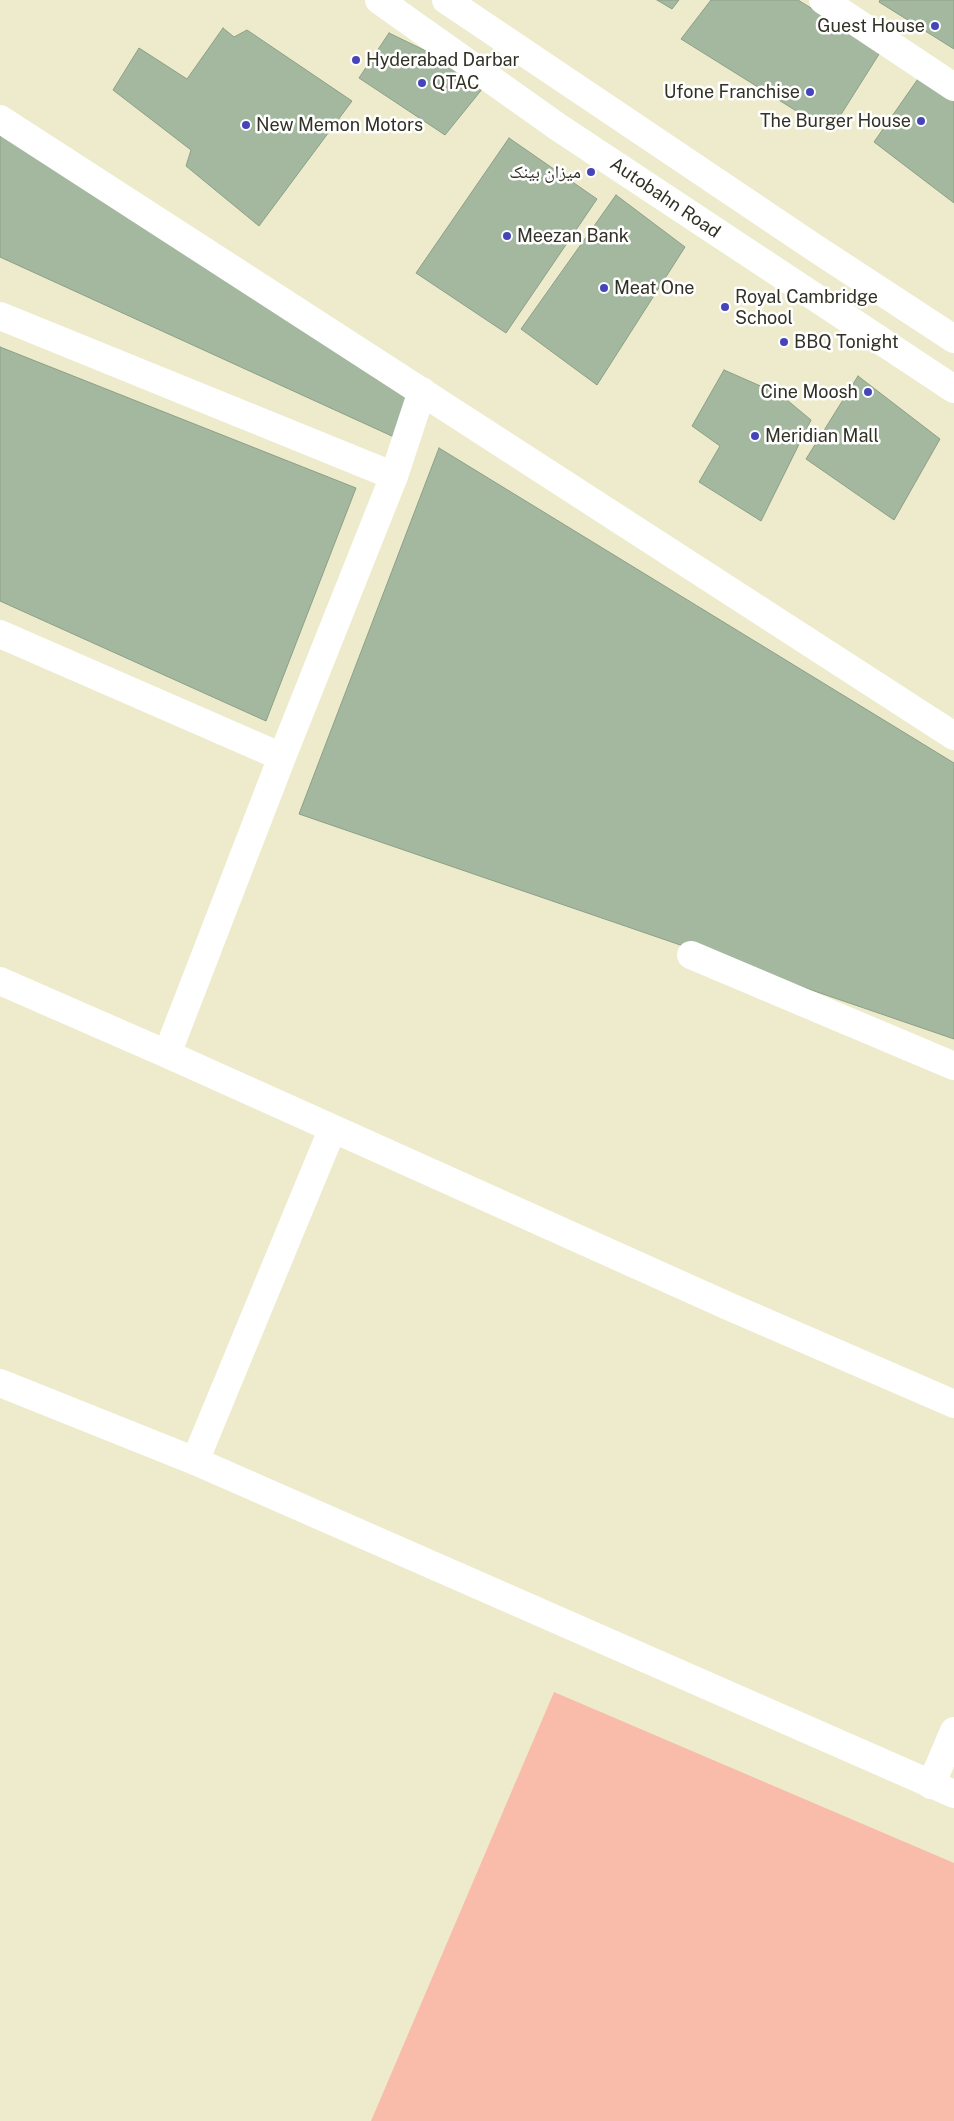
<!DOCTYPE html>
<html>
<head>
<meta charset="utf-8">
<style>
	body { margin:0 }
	canvas { display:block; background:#edebcb }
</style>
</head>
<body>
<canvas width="954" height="2121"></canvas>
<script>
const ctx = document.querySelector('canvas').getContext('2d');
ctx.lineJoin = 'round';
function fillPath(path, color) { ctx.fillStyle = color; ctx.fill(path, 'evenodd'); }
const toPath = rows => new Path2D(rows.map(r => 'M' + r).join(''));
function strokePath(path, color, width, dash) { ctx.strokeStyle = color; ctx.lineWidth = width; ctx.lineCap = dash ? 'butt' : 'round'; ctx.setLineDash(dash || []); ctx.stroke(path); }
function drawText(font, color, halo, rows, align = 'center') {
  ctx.font = font + ' "Public Sans","Noto Naskh Arabic",sans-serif'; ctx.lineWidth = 5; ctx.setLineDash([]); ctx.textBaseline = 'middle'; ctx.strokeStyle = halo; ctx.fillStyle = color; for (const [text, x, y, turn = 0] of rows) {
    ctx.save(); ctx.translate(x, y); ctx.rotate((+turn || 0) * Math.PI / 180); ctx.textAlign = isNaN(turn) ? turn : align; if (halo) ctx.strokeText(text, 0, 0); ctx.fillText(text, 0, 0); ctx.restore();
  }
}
fillPath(toPath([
	[554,1692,954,1863,954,2121,371,2121]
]), '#f9bcab');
const building = toPath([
	[657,0,679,0,672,9,657,0],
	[711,0,798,0,881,51,830,132,681,39,711,0],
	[880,0,954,0,954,49,879,2,880,0],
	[223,28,234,37,247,30,352,101,259,226,186,166,191,150,113,90,139,48,187,79,223,28],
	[389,33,455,65,483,88,445,135,359,78,389,33],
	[920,76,954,100,954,203,874,142,920,76],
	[0,132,408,390,394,437,0,257,0,132],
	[509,138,597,199,506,333,416,273,509,138],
	[616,195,685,247,597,385,521,329,616,195],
	[0,347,356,488,266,721,0,601,0,347],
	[724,370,781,395,811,420,761,521,699,482,720,446,692,426,724,370],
	[858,376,940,439,894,520,806,459,858,376],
	[439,448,954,763,954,1039,299,814,439,448]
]);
fillPath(building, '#a3b89e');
strokePath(building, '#8ca087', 1);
strokePath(toPath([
	[823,0,954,87],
	[0,119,954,736],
	[0,316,394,476],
	[0,634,282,757],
	[691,955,954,1066],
	[0,981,167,1054,728,1306,954,1404],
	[167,1054,282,757,394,476,422,391],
	[195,1461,332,1130],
	[931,1785,954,1731]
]), '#fff', 28);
strokePath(toPath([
	[0,1383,195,1461,954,1794]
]), '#fff', 28);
strokePath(toPath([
	[379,0,558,127,954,389],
	[446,0,815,248,954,339]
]), '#fff', 28);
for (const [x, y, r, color] of [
	[935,26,5,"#4644ba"],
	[356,60,5,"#4644ba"],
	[422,83,5,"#4644ba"],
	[810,92,5,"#4644ba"],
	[921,121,5,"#4644ba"],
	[246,125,5,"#4644ba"],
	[591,172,5,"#4644ba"],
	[507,236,5,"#4644ba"],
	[604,288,5,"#4644ba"],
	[725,307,5,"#4644ba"],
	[784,342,5,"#4644ba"],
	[868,392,5,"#4644ba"],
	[755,436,5,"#4644ba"]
]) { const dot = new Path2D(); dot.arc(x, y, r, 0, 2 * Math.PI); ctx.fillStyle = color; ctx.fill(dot); strokePath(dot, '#fff', 2); }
drawText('18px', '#323125', '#fff', [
	["Guest House",925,26,"right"],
	["Hyderabad Darbar",366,60],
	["QTAC",432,83],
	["Ufone Franchise",800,92,"right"],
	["The Burger House",911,121,"right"],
	["New Memon Motors",256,125],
	["میزان بینک",581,172,"right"],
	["Meezan Bank",517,236],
	["Meat One",614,288],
	["Royal Cambridge",735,297],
	["School",735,318],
	["BBQ Tonight",794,342],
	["Cine Moosh",858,392,"right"],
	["Meridian Mall",765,436]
], 'left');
drawText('18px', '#323125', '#fff', [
	["Autobahn Road",665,198,34]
]);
</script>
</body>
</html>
